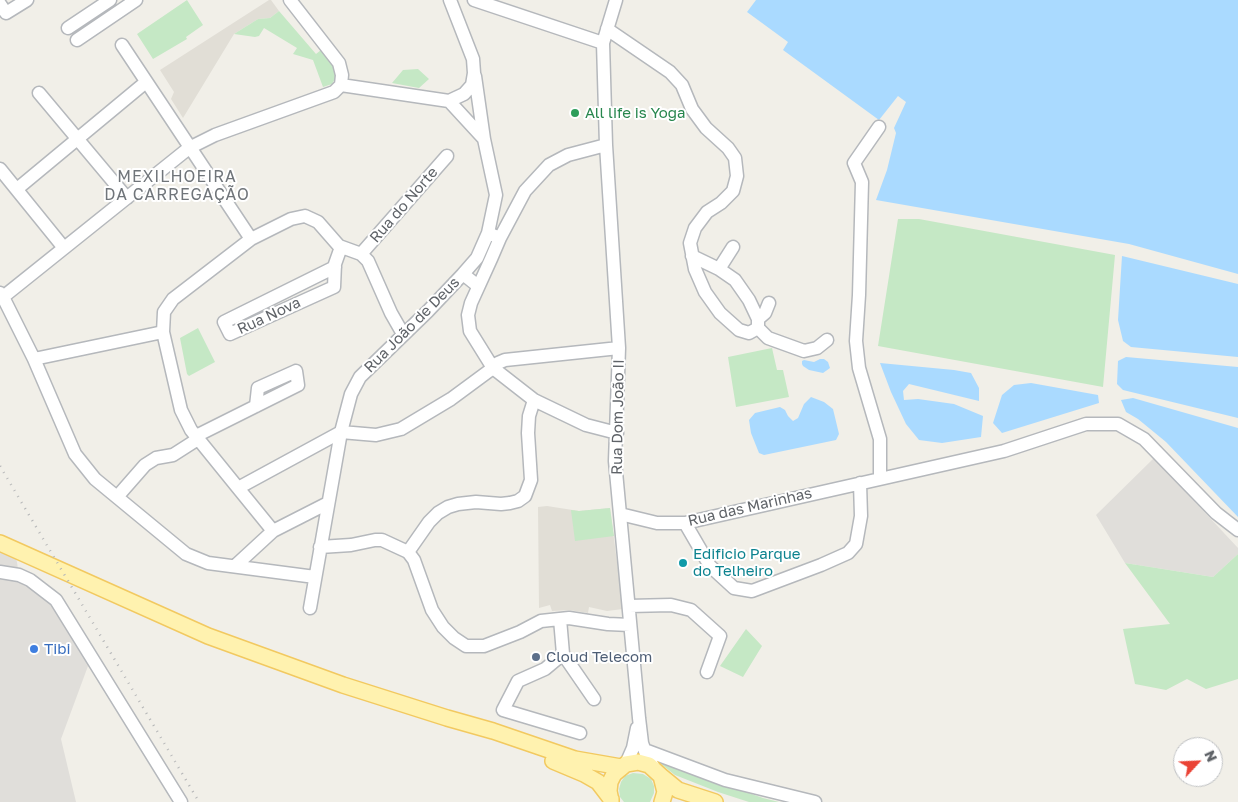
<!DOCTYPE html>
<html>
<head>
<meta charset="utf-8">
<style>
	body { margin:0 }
	#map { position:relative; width:1238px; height:802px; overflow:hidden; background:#f1efe8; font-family:"Golos Text",sans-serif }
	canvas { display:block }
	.north { position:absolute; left:1173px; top:737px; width:50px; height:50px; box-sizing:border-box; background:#fff; border:1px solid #bfc1c3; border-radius:50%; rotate:65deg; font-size:14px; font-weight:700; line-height:20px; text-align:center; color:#5f6368 }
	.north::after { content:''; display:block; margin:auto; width:18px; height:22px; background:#ea4335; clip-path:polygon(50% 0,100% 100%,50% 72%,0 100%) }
</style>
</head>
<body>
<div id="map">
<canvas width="1238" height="802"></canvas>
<div class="north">N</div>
</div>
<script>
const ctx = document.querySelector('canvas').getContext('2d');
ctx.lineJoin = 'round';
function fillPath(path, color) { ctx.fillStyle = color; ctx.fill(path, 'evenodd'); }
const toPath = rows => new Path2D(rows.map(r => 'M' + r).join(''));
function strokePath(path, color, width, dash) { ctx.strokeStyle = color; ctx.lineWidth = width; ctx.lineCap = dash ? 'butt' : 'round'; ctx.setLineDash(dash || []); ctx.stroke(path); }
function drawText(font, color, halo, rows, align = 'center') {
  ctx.font = font + ' "Golos Text",sans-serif'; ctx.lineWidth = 4; ctx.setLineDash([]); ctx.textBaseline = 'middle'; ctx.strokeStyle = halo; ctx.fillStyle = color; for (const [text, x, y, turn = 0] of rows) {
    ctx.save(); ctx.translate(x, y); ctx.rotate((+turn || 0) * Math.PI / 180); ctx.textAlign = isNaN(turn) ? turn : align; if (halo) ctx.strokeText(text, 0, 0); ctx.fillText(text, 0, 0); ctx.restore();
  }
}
fillPath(toPath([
	[1154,458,1238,548,1238,554,1213,577,1125,563,1096,515],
	[0,543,15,550,19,575,44,590,94,661,88,666,61,739,76,802,0,802]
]), '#e0deda');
fillPath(toPath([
	[269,0,271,0,279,11,270,18,258,19,234,34,183,118,171,99,174,92,160,70],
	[547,506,579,511,610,508,623,609,607,611,589,607,588,613,569,610,552,611,550,605,539,608,538,507]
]), '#e1ded6');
fillPath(toPath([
	[187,0,203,25,186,37,187,39,153,59,137,34],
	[279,11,316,54,321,50,335,68,336,77,332,84,323,87,313,60,293,54,297,48,264,28,259,36,255,37,234,34,258,19,270,18],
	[418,69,429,79,419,88,392,83,403,70],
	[898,219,919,219,1115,255,1103,387,878,346],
	[198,328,215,362,189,376,187,374,180,338],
	[772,348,777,370,783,370,789,397,736,407,728,357],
	[610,508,614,536,575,541,571,510,579,511],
	[1238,554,1238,679,1206,689,1187,679,1166,690,1135,684,1123,629,1170,624,1125,563,1213,577],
	[746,629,762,646,743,677,720,666],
	[656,760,763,798,779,802,749,802,718,792,675,775],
	[633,773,643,774,651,779,654,786,654,793,650,802,624,802,620,797,619,789,621,782,625,776]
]), '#c5e8c5');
fillPath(toPath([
	[756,0,1238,0,1238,274,1129,244,876,200,887,170,896,133,894,128,906,102,898,96,879,120,783,50,788,42,747,12],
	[1122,256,1238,284,1238,357,1131,347,1123,341,1118,320],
	[1126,357,1238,367,1238,418,1123,390,1117,384,1118,361],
	[820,359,824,359,828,362,830,368,823,373,809,370,803,366,802,364,802,361,804,360,814,362],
	[880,363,954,370,971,373,979,388,979,401,909,384,903,391,904,400,918,399,954,404,983,416,981,437,942,443,919,440,906,424,891,392],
	[1031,383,1098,395,1099,403,1002,433,993,423,1002,395,1014,385],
	[811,397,824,402,833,409,839,434,836,440,764,455,759,453,751,433,749,420,755,413,780,407,785,410,788,416,793,421,798,418,804,404],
	[1133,398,1238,428,1238,517,1166,442,1138,419,1126,412,1121,400]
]), '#aadaff');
const minor = toPath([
	[290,0,339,63,342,75,341,85],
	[474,0,603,43],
	[616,0,603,43,606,145,619,348,615,461,639,718,642,743,646,754,654,768],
	[0,4,6,13,27,0],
	[68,28,110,0],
	[607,29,670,72,682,85,692,109,706,128,728,148,735,158,737,176,733,191,721,203,707,212,695,228,690,243,695,269,705,292,720,313,739,330,749,333,758,328,758,319,749,300,735,280,719,269,692,256],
	[77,40,136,0],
	[122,45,251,239],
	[475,76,484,139,496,195,488,233],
	[341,85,449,101,464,94,472,85,474,73,473,59,450,0],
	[39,93,127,198],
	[449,101,484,139],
	[879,127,854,163,862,182,859,295,856,341,859,368,880,439,880,479],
	[0,169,64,248],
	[17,189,146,82],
	[500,238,525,191,549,165,568,155,606,145],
	[361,254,447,156],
	[335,267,224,322,230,334,334,287,335,264,341,247],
	[719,269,733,247],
	[478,286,463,274,477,258,488,233,500,238,491,259,471,303,468,315,470,331,493,368,534,400,586,425,617,433],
	[0,293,3,297,189,148,215,135,334,92,341,85],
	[3,297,34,359,75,454,95,479,186,554,208,563,315,577],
	[758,319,765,313,769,303],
	[758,328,768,338,804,351,817,348,827,340],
	[163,332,181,410,191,430,238,488,341,432],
	[34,359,163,332,164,312,173,299,251,239,291,219,305,216,318,222,339,246,361,254,368,261,391,313,403,334],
	[341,432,376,435,401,429,451,399,493,368,498,363,505,360,619,348],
	[196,436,298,385,296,371,258,388,256,406],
	[238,488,273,531,328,503],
	[117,497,145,465,156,458,173,455,198,439],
	[620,514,657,523,685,523,1004,451,1086,424,1118,424,1144,439,1216,513,1238,530],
	[685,523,710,566,734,588,752,591,821,565,848,553,856,544,861,516,860,483],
	[320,547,351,545,375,540,382,540,408,552,414,560,432,610,443,627,454,638,466,646,484,646,520,632,541,621,569,618,608,624,630,625],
	[408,552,429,522,438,513,448,507,458,504,476,502,501,504,510,503,518,501,525,496,531,480,528,433,529,416,534,400],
	[235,566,273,531],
	[0,572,19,575,30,580,56,600,181,802],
	[629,606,671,605,691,610,720,636,707,672],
	[310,608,341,432,351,394,360,377,428,311,463,274],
	[560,619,563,654,594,699],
	[563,654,545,669,518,681,503,710,580,733],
	[645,750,725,780,815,802],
	[626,764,633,748,637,728]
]);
const major = toPath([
	[0,543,208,636,343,685,447,718,493,731,575,759,621,767],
	[553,761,584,774,598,782,611,799],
	[661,776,678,790,715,802],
	[611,801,609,791,610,782,614,774,626,764,638,762,649,765,661,776,665,792,662,802]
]);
strokePath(minor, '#b5b8bc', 15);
strokePath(major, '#f2c960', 18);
strokePath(minor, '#fff', 12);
strokePath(major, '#fff2af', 15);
strokePath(toPath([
	[0,466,199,802]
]), '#b6b7b8', 2.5, [1, 6]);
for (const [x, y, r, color] of [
	[575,113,5,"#2e9e5b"],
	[683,563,5,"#0f9aa8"],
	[34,649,5,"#3f7fe0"],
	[536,657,5,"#5c6f8a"]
]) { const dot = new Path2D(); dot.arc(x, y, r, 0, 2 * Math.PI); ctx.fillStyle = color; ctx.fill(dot); strokePath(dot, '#fff', 2); }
drawText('15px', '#27864d', '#fff', [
	["All life is Yoga",585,113]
], 'left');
drawText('15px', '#5f6368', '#fff', [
	["Rua do Norte",404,205,-49],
	["Rua Nova",269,316,-25],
	["Rua João de Deus",412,325,-45],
	["Rua Dom João II",618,417,-89],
	["Rua das Marinhas",750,507,-13]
]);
drawText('15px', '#0d838f', '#fff', [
	["Edificio Parque",693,554],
	["do Telheiro",693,571]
], 'left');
drawText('15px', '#366cbe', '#fff', [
	["Tibi",44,649]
], 'left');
drawText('15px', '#4e5e75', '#fff', [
	["Cloud Telecom",546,657]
], 'left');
ctx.letterSpacing = '1px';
drawText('16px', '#70757a', '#fff', [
	["MEXILHOEIRA",177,177],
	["DA CARREGAÇÃO",177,195]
]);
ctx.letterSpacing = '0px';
</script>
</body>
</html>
